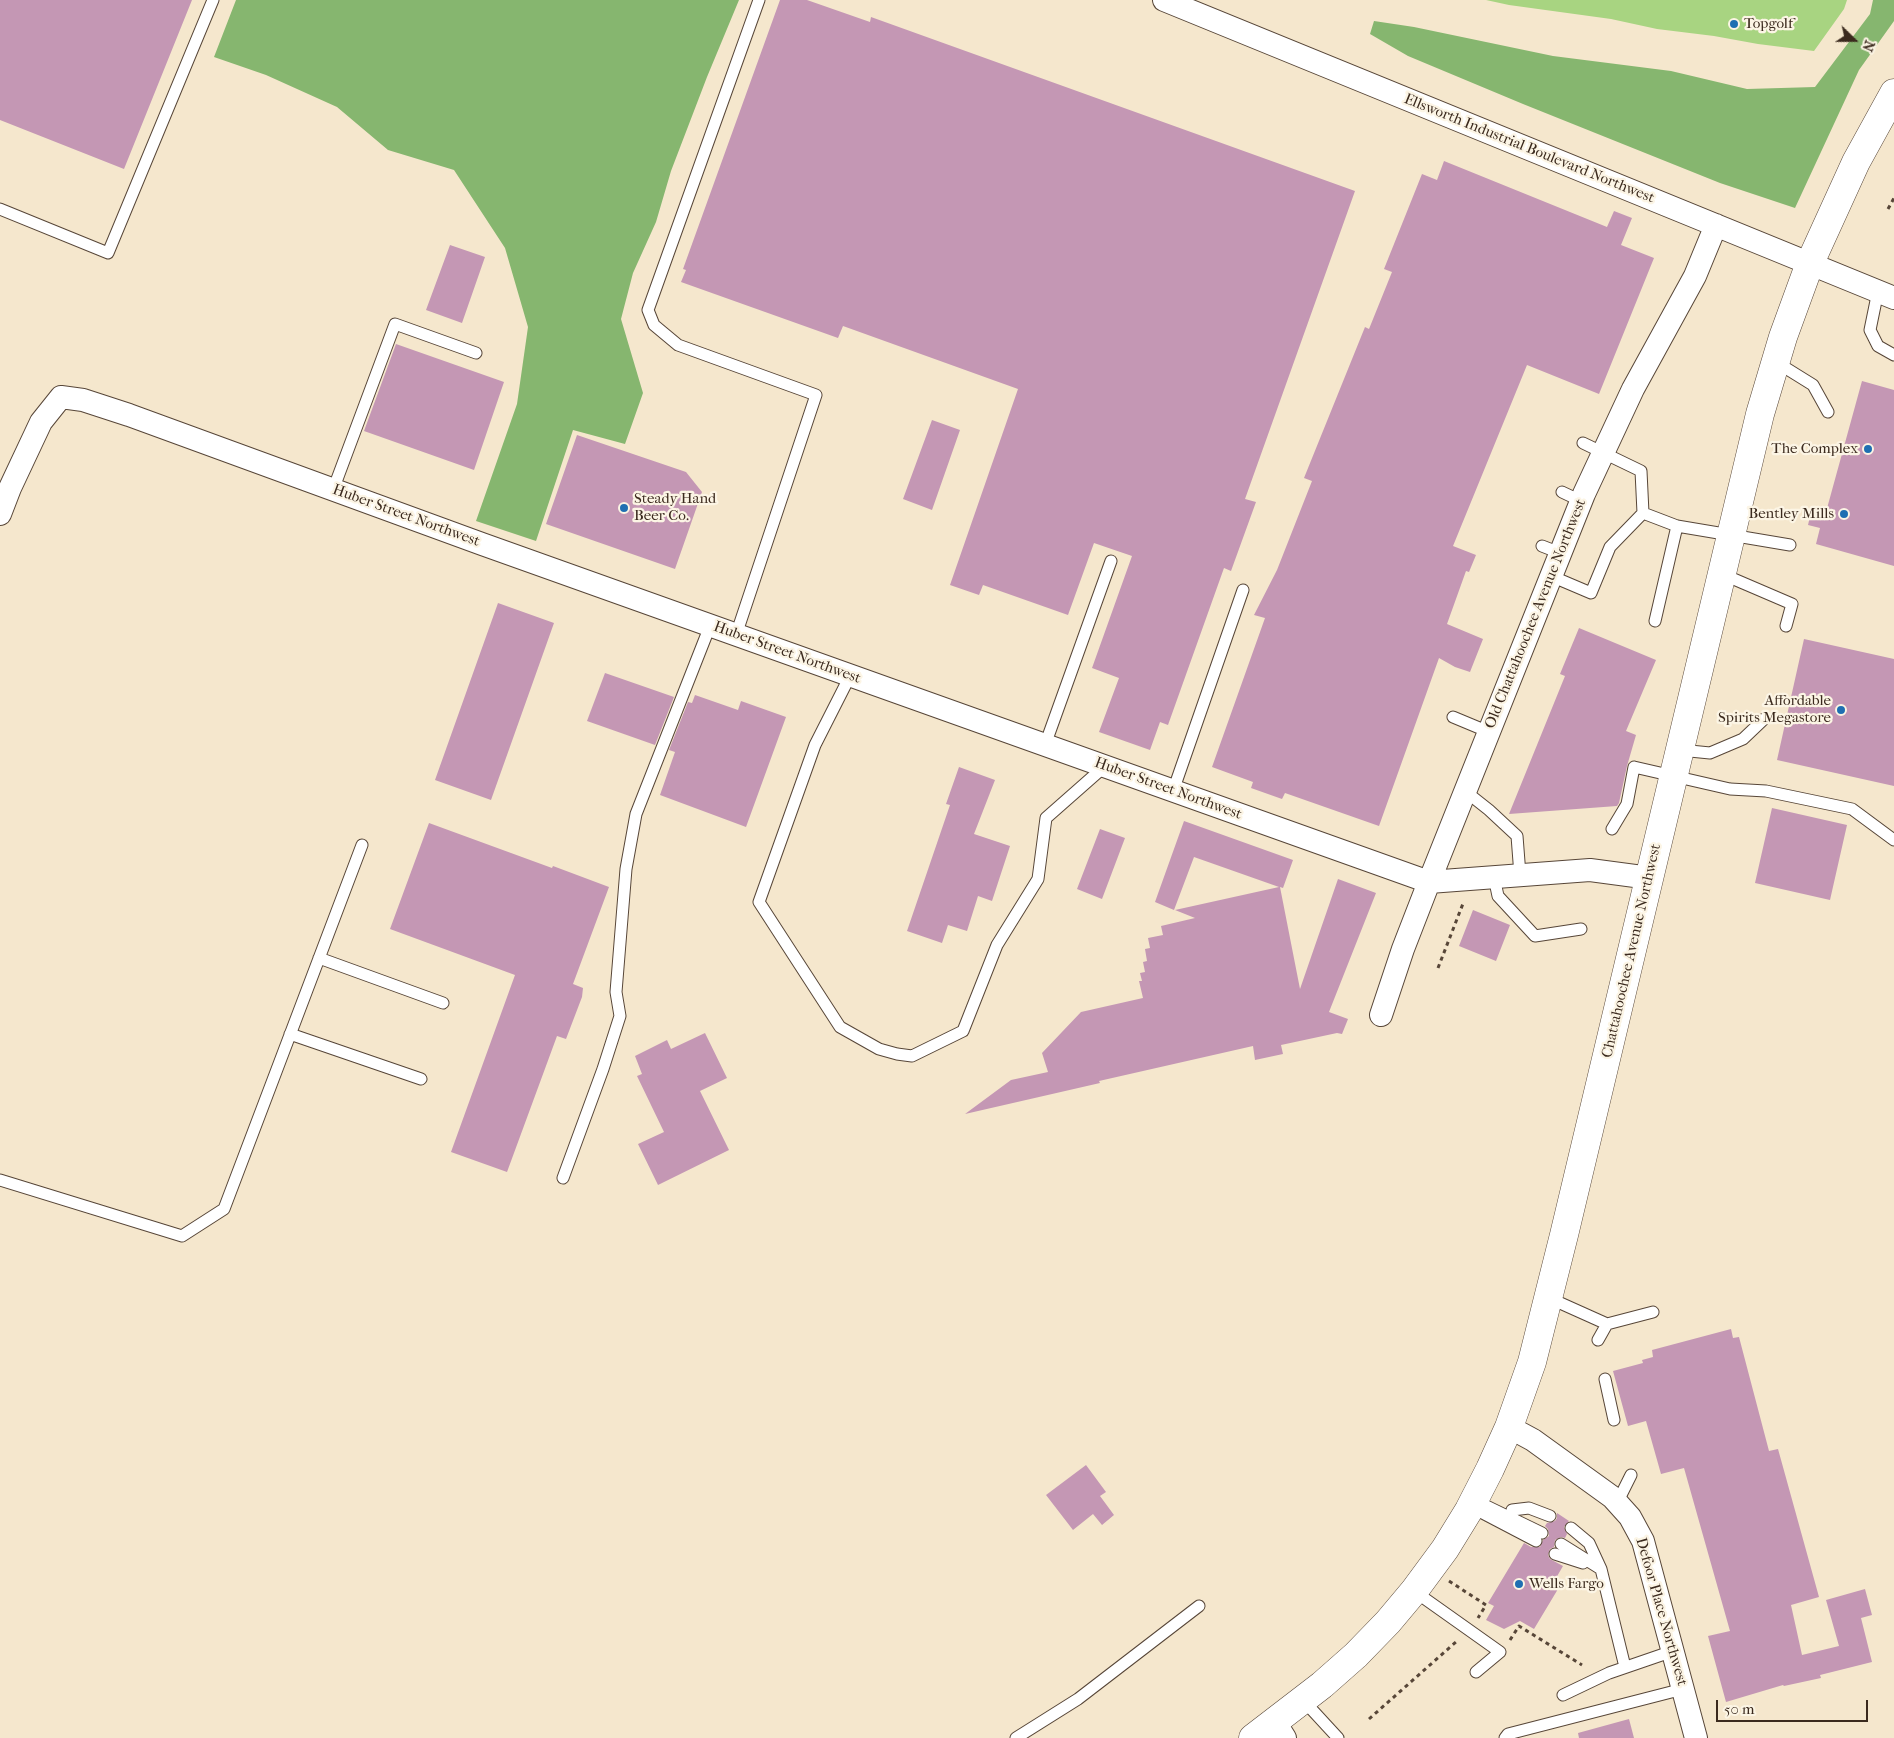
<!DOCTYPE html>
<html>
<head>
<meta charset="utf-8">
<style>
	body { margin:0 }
	#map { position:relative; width:1894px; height:1738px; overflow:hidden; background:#f5e7cd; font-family:"IM FELL French Canon",serif }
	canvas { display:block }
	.north { position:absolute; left:1829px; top:15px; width:50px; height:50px; -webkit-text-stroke:4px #fcf5e5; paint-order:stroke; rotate:112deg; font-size:14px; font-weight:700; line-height:20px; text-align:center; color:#3b2a1e }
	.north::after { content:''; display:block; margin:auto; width:18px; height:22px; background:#3b2a1e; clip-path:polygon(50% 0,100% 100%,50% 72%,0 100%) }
	.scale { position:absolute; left:1716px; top:1700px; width:152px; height:22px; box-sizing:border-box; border:2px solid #3b2a1e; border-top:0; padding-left:6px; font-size:15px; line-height:18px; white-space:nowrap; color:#3b2a1e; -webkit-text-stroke:4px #fcf5e5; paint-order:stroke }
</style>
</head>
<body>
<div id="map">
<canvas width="1894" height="1738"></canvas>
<div class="north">N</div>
<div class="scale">50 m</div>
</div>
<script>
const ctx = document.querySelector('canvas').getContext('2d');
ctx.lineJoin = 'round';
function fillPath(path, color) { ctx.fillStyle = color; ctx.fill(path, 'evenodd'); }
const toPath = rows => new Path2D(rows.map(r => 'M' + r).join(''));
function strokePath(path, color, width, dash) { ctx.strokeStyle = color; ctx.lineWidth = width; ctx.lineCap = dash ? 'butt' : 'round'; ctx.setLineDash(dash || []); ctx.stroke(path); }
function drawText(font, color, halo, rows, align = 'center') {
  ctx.font = font + ' "IM FELL French Canon",serif'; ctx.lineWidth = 4.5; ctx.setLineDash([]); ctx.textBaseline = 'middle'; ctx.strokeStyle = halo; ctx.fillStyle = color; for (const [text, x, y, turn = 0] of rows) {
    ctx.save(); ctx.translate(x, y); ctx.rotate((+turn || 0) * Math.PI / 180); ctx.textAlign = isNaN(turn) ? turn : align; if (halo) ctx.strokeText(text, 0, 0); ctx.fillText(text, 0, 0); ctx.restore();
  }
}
fillPath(toPath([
	[1486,0,1847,0,1844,9,1814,51,1758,44,1714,36,1657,29,1611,19,1509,5]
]), '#a8d481');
fillPath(toPath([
	[236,0,739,0,707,77,671,171,656,222,633,273,621,319,643,393,625,444,573,430,536,541,476,521,517,404,528,327,505,248,454,170,388,150,337,107,266,75,214,57],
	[1873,0,1894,0,1894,21,1859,70,1795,208,1720,183,1523,104,1408,56,1370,34,1374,21,1414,27,1553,56,1671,71,1747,89,1815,87,1870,14]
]), '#86b66f');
fillPath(toPath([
	[0,0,192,0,124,169,0,120],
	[780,0,807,0,870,22,871,17,1355,191,1245,499,1256,502,1231,571,1224,568,1168,725,1160,722,1150,750,1099,732,1119,678,1092,668,1132,556,1094,543,1068,615,983,585,979,595,950,585,1018,389,843,326,838,338,681,282,686,270,683,269],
	[1444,161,1607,227,1614,211,1632,218,1621,245,1654,258,1599,394,1527,365,1453,546,1476,555,1469,572,1466,571,1447,624,1483,639,1470,672,1455,667,1439,658,1379,826,1285,793,1282,799,1251,788,1253,782,1212,767,1265,618,1254,615,1277,570,1312,481,1304,478,1365,327,1369,329,1392,272,1384,269,1422,174,1437,180],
	[450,245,485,257,462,323,426,310],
	[396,344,504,382,474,470,364,431],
	[1862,381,1894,390,1894,566,1816,544,1820,528,1808,525,1812,508,1826,512],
	[932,420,960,430,932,510,903,499],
	[577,435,686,472,702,492,675,569,546,524],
	[498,603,554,623,491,800,435,780],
	[1579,628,1656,660,1626,731,1636,735,1627,766,1619,803,1617,806,1509,814,1565,676,1560,674],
	[1804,639,1894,659,1894,786,1777,760],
	[605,673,674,697,655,745,587,721],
	[695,695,738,710,741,701,786,717,746,827,660,795,675,752,669,750,688,702,692,703],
	[959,767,995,780,974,834,1010,846,992,901,978,896,967,931,948,925,942,943,907,931,950,805,946,804],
	[1772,808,1847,825,1830,900,1755,883],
	[1184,821,1293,860,1283,888,1280,887,1300,989,1338,879,1376,893,1329,1012,1348,1019,1342,1034,1337,1033,1281,1045,1283,1054,1255,1060,1253,1046,1099,1081,1100,1083,965,1114,1011,1080,1048,1072,1042,1053,1081,1012,1143,998,1139,981,1142,981,1140,973,1145,972,1143,962,1147,961,1145,949,1150,948,1148,938,1163,935,1161,926,1195,918,1175,910,1279,887,1194,857,1174,910,1155,902],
	[429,823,552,868,553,866,609,887,573,984,583,988,582,997,566,1039,557,1036,507,1172,451,1152,515,975,390,929],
	[1100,829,1125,838,1102,899,1077,889],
	[1473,910,1510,925,1496,961,1459,946],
	[705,1033,727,1078,700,1091,729,1150,658,1185,638,1144,664,1132,637,1076,642,1074,635,1056,667,1040,671,1049],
	[1731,1329,1733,1338,1739,1337,1769,1451,1778,1449,1819,1597,1791,1605,1802,1655,1839,1646,1826,1600,1865,1589,1872,1615,1861,1618,1872,1662,1820,1675,1821,1678,1784,1686,1783,1685,1726,1702,1708,1636,1730,1631,1684,1468,1661,1474,1646,1421,1628,1426,1613,1371,1643,1363,1642,1360,1653,1357,1652,1350],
	[1086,1465,1106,1492,1100,1496,1114,1515,1102,1525,1093,1514,1073,1530,1046,1495],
	[1557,1513,1569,1521,1564,1527,1567,1534,1565,1538,1561,1537,1555,1540,1554,1547,1550,1549,1548,1555,1550,1559,1563,1566,1552,1585,1558,1589,1534,1629,1520,1621,1504,1629,1486,1620,1494,1606,1488,1603,1524,1543,1531,1547,1540,1547,1543,1540,1549,1536,1548,1529,1545,1526,1547,1523,1555,1521,1557,1518],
	[1629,1719,1634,1738,1579,1738,1578,1733]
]), '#c497b4');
const service = toPath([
	[0,209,108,253,213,0],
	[1878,291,1870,330,1878,346,1894,355],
	[1776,362,1813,385,1828,412],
	[1583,443,1641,471,1643,513,1677,526,1790,545],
	[333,490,395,324,476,353],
	[1562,492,1581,501],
	[1542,546,1560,553],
	[1722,574,1792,604,1786,626],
	[1551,576,1591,593,1610,547,1643,513],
	[1655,621,1677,526],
	[736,635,816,395,678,345,654,325,648,310,759,0],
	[850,676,815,745,759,902,840,1027,879,1049,897,1054,912,1056,963,1031,997,945,1038,879,1046,818,1105,766],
	[1453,717,1489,732],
	[1045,745,1111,561],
	[1680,750,1710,753,1743,739,1764,719],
	[1173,791,1243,590],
	[1465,791,1489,810,1517,836,1520,875],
	[1612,829,1627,804,1634,767,1730,789,1766,791,1852,809,1894,840],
	[1494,877,1498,896,1535,936,1581,929],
	[319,958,443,1003],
	[290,1034,421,1079],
	[563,1178,603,1069,620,1016,616,992,626,869,636,814,710,626],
	[0,1180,182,1236,224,1209,362,845],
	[1549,1298,1607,1324,1653,1312],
	[1598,1340,1607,1324],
	[1605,1379,1614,1420],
	[1474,1500,1542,1533],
	[1617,1503,1631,1475],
	[1471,1507,1536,1541],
	[1512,1510,1529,1508,1550,1516],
	[1571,1528,1589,1543,1601,1569],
	[1561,1544,1601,1569,1625,1667],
	[1555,1554,1583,1563],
	[1414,1591,1500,1652,1476,1672],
	[1563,1695,1609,1673,1673,1651],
	[1303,1700,1338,1738],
	[1016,1738,1078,1699,1199,1606],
	[1505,1738,1508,1734,1683,1689]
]);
const minor = toPath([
	[1164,0,1894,298],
	[0,514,10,488,41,422,61,397,83,400,129,415,482,544,1429,882,1590,870,1650,878],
	[1381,1015,1403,949,1429,882,1584,494,1633,389,1695,276,1716,225],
	[1509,1427,1533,1440,1612,1497,1630,1517,1643,1541,1696,1738],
	[1275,1722,1285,1738]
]);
const tertiary = toPath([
	[1253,1738,1322,1685,1356,1655,1388,1622,1414,1591,1445,1549,1469,1510,1490,1469,1509,1427,1532,1362,1564,1235,1760,414,1783,337,1810,263,1856,162,1894,93]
]);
strokePath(service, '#574638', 13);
strokePath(minor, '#574638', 24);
strokePath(tertiary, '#574638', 29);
strokePath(toPath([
	[1888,209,1894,198],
	[1438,968,1464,901],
	[1449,1581,1486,1605,1478,1618],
	[1510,1640,1519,1626,1582,1665],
	[1369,1719,1457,1641]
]), '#574638', 3, [4, 4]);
strokePath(service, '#fff', 11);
strokePath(minor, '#fff', 22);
strokePath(tertiary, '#fff', 28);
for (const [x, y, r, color] of [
	[1734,24,5,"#1f6fb2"],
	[1868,449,5,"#1f6fb2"],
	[624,508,5,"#1f6fb2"],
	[1844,514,5,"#1f6fb2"],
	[1841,710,5,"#1f6fb2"],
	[1519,1584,5,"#1f6fb2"]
]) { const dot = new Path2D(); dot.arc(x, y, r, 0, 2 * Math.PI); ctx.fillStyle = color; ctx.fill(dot); strokePath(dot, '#fcf5e5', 2); }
drawText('15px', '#3b2a1e', '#fcf5e5', [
	["Topgolf",1744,24],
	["The Complex",1858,449,"right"],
	["Steady Hand",634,499],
	["Beer Co.",634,516],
	["Bentley Mills",1834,514,"right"],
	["Affordable",1831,701,"right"],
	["Spirits Megastore",1831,718,"right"],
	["Wells Fargo",1529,1584]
], 'left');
drawText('15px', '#3b2a1e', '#fcf5e5', [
	["Ellsworth Industrial Boulevard Northwest",1529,149,22],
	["Huber Street Northwest",406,516,20],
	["Old Chattahoochee Avenue Northwest",1536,614,-68],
	["Huber Street Northwest",787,653,20],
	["Huber Street Northwest",1168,789,20],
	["Chattahoochee Avenue Northwest",1632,951,-77],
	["Defoor Place Northwest",1661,1612,74]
]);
</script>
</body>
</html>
